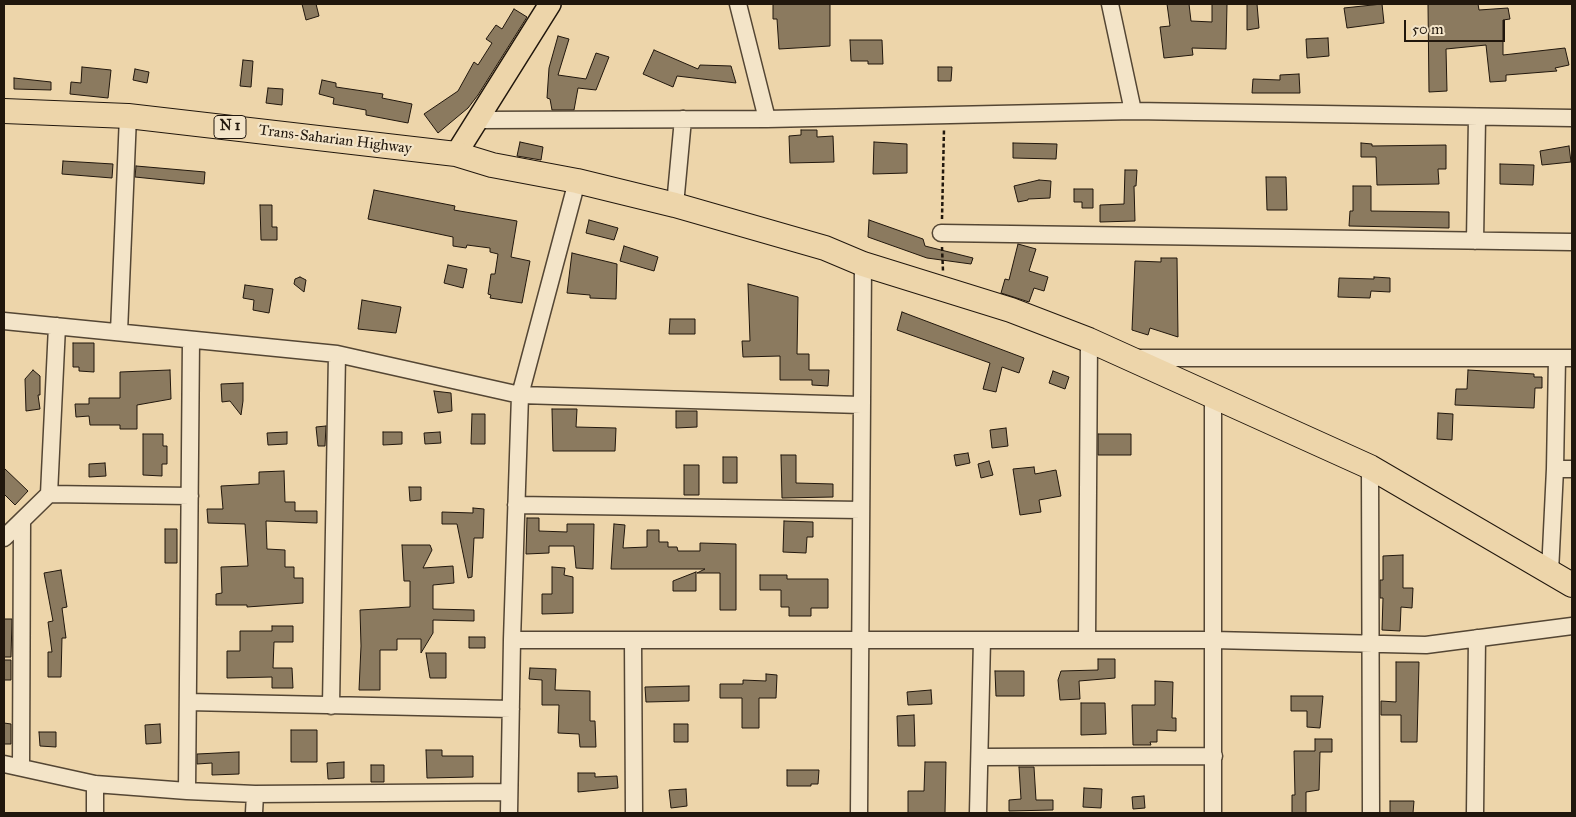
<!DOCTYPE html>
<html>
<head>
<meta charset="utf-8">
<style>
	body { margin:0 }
	#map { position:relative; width:1576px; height:817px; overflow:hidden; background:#edd5aa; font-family:"IM FELL Great Primer",serif }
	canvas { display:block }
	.frame { position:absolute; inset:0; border:5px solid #21170d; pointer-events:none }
	.scale { position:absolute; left:1404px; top:20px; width:101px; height:22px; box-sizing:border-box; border:2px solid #21170d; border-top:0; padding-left:6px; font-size:15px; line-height:18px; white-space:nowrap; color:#21170d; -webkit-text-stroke:4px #f3e4c8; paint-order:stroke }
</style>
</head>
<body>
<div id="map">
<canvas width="1576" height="817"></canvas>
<div class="frame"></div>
<div class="scale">50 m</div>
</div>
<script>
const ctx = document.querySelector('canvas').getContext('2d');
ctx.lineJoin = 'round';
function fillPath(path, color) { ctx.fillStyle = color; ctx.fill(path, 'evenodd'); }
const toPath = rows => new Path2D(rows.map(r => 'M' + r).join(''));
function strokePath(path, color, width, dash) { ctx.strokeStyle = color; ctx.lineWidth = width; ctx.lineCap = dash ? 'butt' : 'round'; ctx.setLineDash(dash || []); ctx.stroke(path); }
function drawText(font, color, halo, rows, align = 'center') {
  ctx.font = font + ' "IM FELL Great Primer",serif'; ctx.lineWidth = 4.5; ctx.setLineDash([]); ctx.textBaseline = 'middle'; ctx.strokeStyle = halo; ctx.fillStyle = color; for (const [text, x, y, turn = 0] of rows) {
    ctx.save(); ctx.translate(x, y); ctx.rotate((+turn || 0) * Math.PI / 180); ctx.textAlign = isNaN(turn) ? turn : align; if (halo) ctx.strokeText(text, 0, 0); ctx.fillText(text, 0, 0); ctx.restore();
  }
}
const building = toPath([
	[302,4,316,4,319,16,306,20,302,4],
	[773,4,830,4,830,46,779,49,777,19,773,19,773,4],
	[1167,4,1189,4,1191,21,1212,22,1212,4,1227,4,1226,49,1192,48,1193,55,1164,58,1160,27,1170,26,1167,4],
	[1247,4,1257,4,1259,28,1247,30,1247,4],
	[1382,4,1384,23,1347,28,1344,8,1382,4],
	[1428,4,1478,4,1479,10,1508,8,1510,19,1503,20,1503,55,1565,48,1569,65,1555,68,1557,71,1506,75,1506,81,1490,82,1486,45,1446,49,1447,91,1429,92,1428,4],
	[514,9,527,17,478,95,468,108,438,133,424,114,458,91,474,62,478,65,492,43,486,39,496,25,502,29,514,9],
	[558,36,569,39,558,75,586,79,596,53,609,57,596,90,578,88,574,110,552,110,550,99,547,98,549,68,558,36],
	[1328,38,1329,56,1307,58,1306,39,1328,38],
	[850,40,882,40,883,64,868,64,868,61,851,61,850,40],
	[654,50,698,69,700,65,731,66,736,83,677,76,673,87,643,74,654,50],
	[243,60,253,61,251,87,240,86,243,60],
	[82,67,111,70,108,98,70,94,71,82,81,83,82,67],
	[938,67,952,67,951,81,938,81,938,67],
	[135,69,149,72,147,83,133,80,135,69],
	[1299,74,1300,93,1252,93,1253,79,1280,80,1280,75,1299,74],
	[14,78,51,82,51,90,14,89,14,78],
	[322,80,336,83,336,87,383,94,382,98,412,104,408,123,366,115,366,110,333,104,334,98,319,94,322,80],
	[268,88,283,89,282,105,266,103,268,88],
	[801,130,817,130,817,137,833,136,834,162,790,163,789,136,801,135,801,130],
	[520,142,543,147,541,160,517,156,520,142],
	[874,142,907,144,907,173,873,174,874,142],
	[1013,143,1057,144,1056,159,1013,158,1013,143],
	[1361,143,1372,144,1372,146,1446,145,1446,169,1438,169,1439,184,1377,185,1376,157,1361,157,1361,143],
	[1569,146,1571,162,1542,165,1540,151,1569,146],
	[63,161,113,164,112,178,62,174,63,161],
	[1500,164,1534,165,1533,185,1500,184,1500,164],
	[136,166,205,172,204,184,135,177,136,166],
	[1125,170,1137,170,1136,186,1134,186,1135,221,1100,222,1100,205,1124,204,1125,170],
	[1266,177,1286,177,1287,210,1267,210,1266,177],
	[1039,180,1051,181,1050,198,1028,199,1028,200,1018,202,1014,186,1039,180],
	[1353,186,1371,186,1371,211,1449,212,1449,228,1349,226,1350,211,1353,211,1353,186],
	[1074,189,1093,189,1093,208,1082,208,1082,202,1074,202,1074,189],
	[374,190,455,206,454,210,517,221,511,257,530,261,522,303,490,298,491,295,488,294,491,274,495,274,498,254,490,252,490,248,467,245,466,248,453,246,453,237,368,219,374,190],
	[260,205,272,205,272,227,277,227,277,240,261,240,260,205],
	[589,220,618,228,614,240,586,233,589,220],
	[869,220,923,239,925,246,973,258,971,264,927,258,868,237,869,220],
	[1018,244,1036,249,1029,271,1048,277,1044,291,1034,288,1029,302,1001,293,1005,279,1009,280,1018,244],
	[624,246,658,257,654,271,620,261,624,246],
	[572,253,617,264,616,299,590,298,590,295,567,293,572,253],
	[1161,258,1177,258,1178,337,1150,328,1148,335,1132,330,1135,261,1161,262,1161,258],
	[448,265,467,269,463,288,444,283,448,265],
	[300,277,306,280,304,292,294,284,295,279,300,277],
	[1374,277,1390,278,1390,292,1371,291,1370,298,1338,297,1339,278,1374,279,1374,277],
	[748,284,798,297,797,354,809,354,809,370,829,370,828,386,812,385,812,380,780,380,780,356,743,357,742,341,750,341,748,284],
	[245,285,273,289,269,313,253,310,254,300,243,298,245,285],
	[362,300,401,307,396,333,358,329,362,300],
	[902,312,1024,358,1019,373,1002,367,996,392,983,389,990,363,897,330,902,312],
	[670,319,695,319,695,334,669,334,670,319],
	[73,343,94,343,94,372,79,371,79,367,73,367,73,343],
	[33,370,40,376,40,395,38,395,40,409,26,411,25,379,33,370],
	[170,370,171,399,137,405,137,429,120,429,120,425,90,425,89,416,76,417,75,404,89,404,89,398,120,398,120,372,170,370],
	[1468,370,1534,374,1534,377,1542,377,1542,388,1535,388,1534,408,1455,405,1456,389,1467,389,1468,370],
	[1053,371,1069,377,1065,389,1049,383,1053,371],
	[243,383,243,401,241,415,230,401,222,402,221,384,243,383],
	[434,391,451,393,452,411,438,413,434,391],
	[552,409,577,409,576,427,616,428,615,451,553,451,552,409],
	[676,411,697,411,697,427,676,428,676,411],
	[1438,413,1453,414,1452,440,1437,439,1438,413],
	[472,414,485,414,485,444,471,444,472,414],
	[326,426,325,446,318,446,316,427,326,426],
	[1006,428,1008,446,992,448,990,430,1006,428],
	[287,432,287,444,268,445,267,433,287,432],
	[383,432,402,432,402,444,383,445,383,432],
	[440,432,441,443,425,444,424,433,440,432],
	[143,434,163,434,163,446,167,446,167,464,162,464,162,476,143,475,143,434],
	[1098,434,1131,434,1131,455,1098,455,1098,434],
	[968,453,970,463,956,466,954,455,968,453],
	[781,455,796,455,796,483,833,484,833,497,782,498,781,455],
	[723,457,737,457,737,483,723,483,723,457],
	[989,461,993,475,981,478,978,464,989,461],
	[105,463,106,476,89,477,89,464,105,463],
	[684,465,699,465,699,495,684,495,684,465],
	[1034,467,1035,474,1056,470,1061,496,1039,500,1041,512,1020,515,1013,469,1034,467],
	[4,468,28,491,15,505,4,494,4,468],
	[284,471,285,502,295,502,295,511,317,511,317,523,266,521,267,549,285,550,285,567,294,567,294,578,303,578,303,603,247,607,247,605,216,605,216,594,222,593,221,567,248,566,245,524,208,523,207,509,223,509,221,486,259,484,259,472,284,471],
	[409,487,421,487,421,500,410,501,409,487],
	[473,508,484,509,483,538,474,538,472,577,468,578,457,524,442,524,442,512,473,513,473,508],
	[527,518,539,518,539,531,567,532,567,524,594,524,593,569,576,568,574,546,549,546,549,553,526,554,527,518],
	[784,521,813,522,813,537,807,537,806,553,783,552,784,521],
	[614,524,625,525,623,548,647,547,647,530,659,530,659,542,668,542,668,547,677,547,678,551,700,551,700,543,736,544,736,610,720,610,720,573,697,573,705,569,611,569,614,524],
	[165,529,177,529,177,563,165,563,165,529],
	[402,545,430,545,432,550,423,568,453,566,454,583,433,585,433,609,474,610,474,621,433,620,433,633,421,653,421,639,397,639,397,650,380,650,380,690,359,690,361,646,360,610,410,607,410,581,404,581,402,545],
	[1403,555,1403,588,1413,588,1412,608,1401,607,1400,631,1382,630,1383,598,1380,598,1380,580,1383,580,1383,556,1403,555],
	[552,567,565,568,564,575,573,577,573,613,542,614,542,594,552,594,552,567],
	[61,570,67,607,62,608,66,638,62,638,61,677,48,677,48,652,52,652,48,622,53,621,44,573,61,570],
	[696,572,696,591,673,591,673,581,696,572],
	[760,575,787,575,787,579,828,579,828,608,811,608,811,616,789,616,789,607,781,607,781,590,760,590,760,575],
	[4,619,12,619,11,657,4,657,4,619],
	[272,626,293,626,293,642,274,642,273,668,292,668,293,688,272,688,272,677,227,678,227,651,240,651,240,631,272,631,272,626],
	[469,637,485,637,485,648,469,648,469,637],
	[426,653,446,653,446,678,430,678,426,653],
	[1098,659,1115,659,1115,678,1079,681,1080,699,1060,700,1058,680,1061,671,1098,670,1098,659],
	[4,660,11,660,11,680,4,680,4,660],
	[1396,662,1419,662,1417,742,1401,742,1401,715,1381,715,1381,701,1396,702,1396,662],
	[530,668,556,669,555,690,590,691,590,721,595,721,596,747,580,747,579,734,558,733,559,705,542,705,542,680,529,679,530,668],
	[995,671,1024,671,1024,696,996,696,995,671],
	[766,674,777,675,776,698,759,698,759,728,742,728,742,698,720,698,720,684,743,684,743,680,766,681,766,674],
	[1155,681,1173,682,1172,718,1176,718,1176,731,1157,730,1157,742,1150,742,1151,745,1133,745,1132,705,1155,705,1155,681],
	[689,686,689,701,646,702,645,687,689,686],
	[931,690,932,704,908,705,907,692,931,690],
	[1291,696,1323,696,1320,728,1307,727,1307,711,1291,711,1291,696],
	[1081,703,1105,703,1106,734,1081,735,1081,703],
	[914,715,915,746,898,746,897,716,914,715],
	[4,723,11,724,11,744,4,744,4,723],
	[160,724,161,743,146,744,145,725,160,724],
	[674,724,688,724,688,742,674,742,674,724],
	[291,730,317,730,317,762,291,762,291,730],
	[39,732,56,732,56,747,40,746,39,732],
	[1315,739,1332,739,1332,752,1320,752,1319,790,1306,792,1306,813,1292,813,1292,795,1295,795,1294,751,1315,751,1315,739],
	[426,750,442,750,442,756,473,756,473,777,427,778,426,750],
	[239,752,239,774,212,775,212,763,197,764,197,754,239,752],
	[344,762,344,778,328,779,327,763,344,762],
	[925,762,946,762,945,813,908,813,908,791,924,791,925,762],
	[371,765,384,765,384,782,371,782,371,765],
	[1019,767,1034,767,1036,800,1053,800,1053,810,1009,811,1009,800,1021,799,1019,767],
	[787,770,819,770,818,784,811,784,811,786,787,786,787,770],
	[578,773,595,773,595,777,617,776,618,788,578,792,578,773],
	[1084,788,1102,789,1101,808,1083,807,1084,788],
	[686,789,687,806,671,808,669,790,686,789],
	[1144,796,1145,808,1133,809,1132,797,1144,796],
	[1390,801,1414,801,1413,813,1390,813,1390,801]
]);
fillPath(building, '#8b7a5f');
strokePath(building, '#21170d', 1);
const minor = toPath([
	[738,4,767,119],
	[1110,4,1133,111],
	[478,120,767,119,1133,111,1572,118],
	[675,205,683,119],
	[941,233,1572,242],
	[1475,241,1477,118],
	[4,321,337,354,520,395,861,405],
	[119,332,128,116],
	[1137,358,1572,358],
	[1213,397,1213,813],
	[1370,467,1371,813],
	[1555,469,1572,469],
	[49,494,57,326],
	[516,505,861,510],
	[4,538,49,494,190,496],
	[1550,572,1555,469,1557,358],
	[512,640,1213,640,1426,645,1572,626],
	[633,640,634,813],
	[1087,640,1089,340],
	[188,702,511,709],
	[331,706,337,354],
	[980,757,1214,756],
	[4,764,95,784,187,791,255,794,509,792],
	[21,767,22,521],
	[187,791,191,340],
	[95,813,95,784],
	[254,813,255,794],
	[509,813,512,640,520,395,577,181],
	[859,813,863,264],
	[978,813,982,640],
	[1475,813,1477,638]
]);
const major = toPath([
	[456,154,550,4]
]);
const highway = toPath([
	[4,111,128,116,456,154,492,165,577,181,675,205,825,248,863,264,1011,310,1089,340,1370,467,1572,585]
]);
strokePath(minor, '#544634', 19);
strokePath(major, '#21170d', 24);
strokePath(highway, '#21170d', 26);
strokePath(toPath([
	[942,219,944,129],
	[942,247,943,271]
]), '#21170d', 2.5, [4, 2.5]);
strokePath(minor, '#f3e4c8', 16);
strokePath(major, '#edd5aa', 21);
strokePath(highway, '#edd5aa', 24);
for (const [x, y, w] of [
	[230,127,32]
]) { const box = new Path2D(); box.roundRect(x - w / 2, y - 11.5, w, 23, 4); ctx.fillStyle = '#f3e4c8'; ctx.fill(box); strokePath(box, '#21170d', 1); }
drawText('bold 14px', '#21170d', null, [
	["N 1",230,127]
]);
drawText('15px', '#21170d', '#f3e4c8', [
	["Trans-Saharian Highway",335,140,7]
]);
</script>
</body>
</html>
